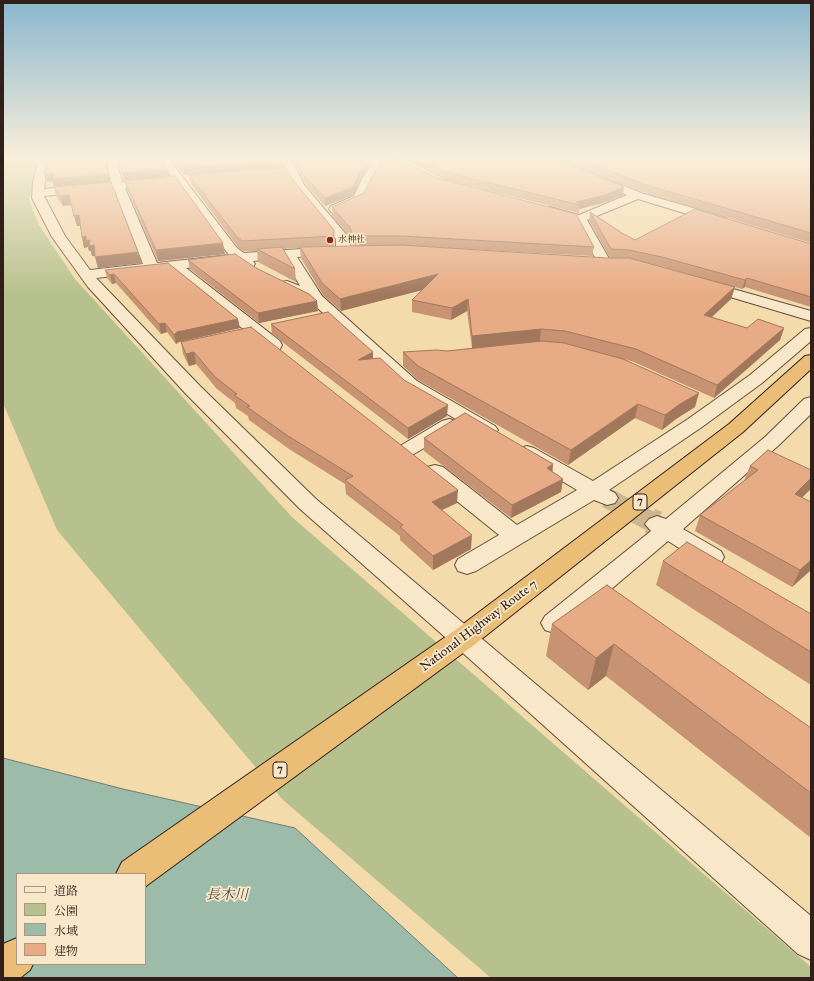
<!DOCTYPE html>
<html>
<head>
<meta charset="utf-8">
<style>
	body { margin:0 }
	#map { position:relative; width:814px; height:981px; overflow:hidden; background:#f4dbac; font-family:"IM FELL Great Primer","Noto Serif JP",serif }
	canvas { display:block }
	.frame { position:absolute; inset:0; border:4px solid #312019; pointer-events:none }
	.legend { position:absolute; left:16px; top:873px; width:130px; height:92px; box-sizing:border-box; background:#f8e8c9; border:1px solid #a89883; margin:0; padding:5px 7px; list-style:none; font-size:12px; color:#312019 }
	.legend li { display:flex; align-items:center; gap:8px; height:20px }
	.legend b { width:20px; border:1px solid #a89883 }
</style>
</head>
<body>
<div id="map">
<canvas width="814" height="981"></canvas>
<div class="frame"></div>
<ul class="legend">
<li><b style="height:5px;background:#f8e8c9"></b>道路</li>
<li><b style="height:11px;background:#b7c18d"></b>公園</li>
<li><b style="height:11px;background:#9cbba8"></b>水域</li>
<li><b style="height:11px;background:#e7ab85"></b>建物</li>
</ul>
</div>
<script>
const ctx = document.querySelector('canvas').getContext('2d');
ctx.lineJoin = 'round';
function fillPath(path, color) { ctx.fillStyle = color; ctx.fill(path, 'evenodd'); }
const toPath = rows => new Path2D(rows.map(r => 'M' + r).join(''));
function strokePath(path, color, width, dash) { ctx.strokeStyle = color; ctx.lineWidth = width; ctx.lineCap = dash ? 'butt' : 'round'; ctx.setLineDash(dash || []); ctx.stroke(path); }
function drawText(font, color, halo, rows, align = 'center') {
  ctx.font = font + ' "IM FELL Great Primer","Noto Serif JP",serif'; ctx.lineWidth = 3.5; ctx.setLineDash([]); ctx.textBaseline = 'middle'; ctx.strokeStyle = halo; ctx.fillStyle = color; for (const [text, x, y, turn = 0] of rows) {
    ctx.save(); ctx.translate(x, y); ctx.rotate((+turn || 0) * Math.PI / 180); ctx.textAlign = isNaN(turn) ? turn : align; if (halo) ctx.strokeText(text, 0, 0); ctx.fillText(text, 0, 0); ctx.restore();
  }
}
fillPath(toPath([
	[3,158,38,158,29,200,39,225,75,279,292,517,811,967,811,978,491,978,283,800,57,530,3,403]
]), '#b7c18d');
const water = toPath([
	[3,758,123,789,295,828,458,978,3,978,3,758],
	[17,874,145,874,145,964,17,964,17,874]
]);
fillPath(water, '#9cbba8');
strokePath(water, '#717d6f', 1);
strokePath(toPath([
	[607,498,652,522]
]), '#cdb68f', 20, [20, 10]);
strokePath(toPath([
	[650,521,657,524]
]), '#cdb68f', 26, [26, 13]);
const minor = toPath([
	[39,158,49,158,44,189,111,183,108,168,109,158,119,158,118,168,122,182,157,179,161,180,163,182,161,184,157,185,125,188,157,263,229,255,164,166,163,158,173,158,174,166,237,248,244,253,330,247,336,250,336,239,295,188,288,175,259,177,253,174,259,171,285,168,281,158,291,158,304,185,350,239,350,251,348,254,343,255,338,254,336,252,335,254,330,255,297,257,322,296,417,381,495,426,498,430,495,434,488,436,481,434,405,389,311,302,282,288,280,285,282,282,287,281,300,286,284,258,253,261,255,264,253,267,248,268,243,267,237,262,186,268,280,341,282,345,280,349,274,350,268,349,170,270,96,278,200,386,316,499,811,916,811,960,798,954,454,645,300,509,186,394,88,287,52,237,32,198,33,182,39,158],
	[114,189,143,264,90,270,65,236,44,196,114,189],
	[376,158,390,158,384,162,363,201,339,212,331,212,329,209,331,206,354,196,362,179,376,158],
	[541,158,555,158,641,193,724,217,726,220,724,223,720,224,638,199,587,220,612,264,610,267,605,268,600,267,576,222,546,214,544,211,546,208,550,207,579,215,627,195,542,160,541,158],
	[705,281,811,311,811,321,700,288,698,285,700,282,705,281],
	[811,328,811,341,762,383,702,427,609,490,615,493,618,498,615,503,607,505,594,500,476,571,467,574,458,571,455,565,458,559,499,535,427,477,424,472,427,467,435,465,443,467,517,525,577,490,520,456,517,452,520,448,527,446,534,448,593,481,688,419,750,375,805,329,811,328],
	[811,397,811,414,779,445,683,529,721,551,724,557,721,563,712,565,703,563,668,541,563,630,554,633,545,630,541,623,545,616,651,531,645,524,649,519,657,516,666,519,765,437,804,399,811,397],
	[449,419,456,421,459,425,456,429,414,454,407,456,400,454,397,450,400,446,442,421,449,419]
]);
const highway = toPath([
	[811,355,811,369,743,432,474,645,146,886,145,887,145,874,116,874,122,862,454,631,729,424,805,356,811,355],
	[17,938,17,964,33,964,30,970,20,978,3,978,3,944,17,938]
]);
strokePath(minor, '#624f3e', 2);
strokePath(highway, '#312019', 2);
fillPath(minor, '#f8e8c9');
fillPath(highway, '#eabe76');
fillPath(toPath([
	[162,158,169,176,225,254,158,261,127,190,125,181,147,179,124,180,120,168,118,160],
	[174,158,282,159,283,167,184,175,175,165],
	[292,158,374,158,361,178,353,195,325,206,305,184],
	[400,158,552,158,623,195,603,203,579,209,579,213,446,180],
	[559,158,795,158,811,162,811,243,642,192],
	[800,158,811,158,811,161],
	[189,175,293,180,334,230,334,246,310,247,397,246,352,246,351,238,332,216,332,207,364,193,437,178,594,247,592,256,413,246,607,258,621,258,610,258,589,221,590,212,622,233,635,240,811,244,811,307,745,287,742,289,735,287,731,299,712,317,747,328,784,328,780,340,714,398,634,362,625,359,695,407,676,419,662,430,635,418,568,465,418,380,403,366,403,352,447,351,472,348,467,311,451,320,412,312,412,300,422,290,341,311,323,295,301,258,300,248,283,249,295,269,296,282,258,262,257,251,243,251,238,247,191,184],
	[640,261,660,266,735,287],
	[54,187,138,252,141,263,98,268,95,256,92,256,91,251,89,251,88,247,84,248,80,226,77,226,71,205,63,206,56,196],
	[188,260,256,268,317,301,318,311,259,323,190,269],
	[105,270,240,328,179,342,176,344,167,332,161,334,116,283,112,284,107,278],
	[271,324,373,358,447,416,408,439,272,334],
	[181,342,457,503,442,510,471,549,433,570,400,540,400,536,346,494,345,484,289,449,249,420,248,416,236,408,235,403,217,389,196,364,189,366,183,354],
	[424,438,553,464,552,471,563,479,561,492,511,518,424,451],
	[750,466,811,470,811,487,802,497,811,570,792,587,695,531,700,515,744,481],
	[663,561,811,614,811,685,656,585],
	[607,585,811,728,811,838,606,676,588,690,546,656,552,624]
]), '#c79372');
fillPath(toPath([
	[105,158,109,158,107,168,105,160],
	[369,158,374,158,361,178,353,195,325,206,325,198,360,171],
	[282,159,283,167,184,175,182,168],
	[168,169,169,177,124,180,122,173],
	[44,174,108,174,110,182,54,187,53,182,47,182],
	[624,187,623,195,603,203,579,209,580,205,576,202],
	[69,195,71,205,63,206,61,196],
	[79,215,82,225,77,226,74,216],
	[86,236,94,245,96,256,92,256,91,251,89,251,88,247,84,248,82,237],
	[223,243,225,254,158,261,156,250],
	[138,252,141,263,98,268,95,257],
	[114,274,116,283,112,284,110,275],
	[438,274,438,286,341,311,340,299],
	[747,278,745,287,742,289,745,280],
	[735,287,731,299,701,327,704,315],
	[468,299,467,311,451,320,452,308],
	[317,301,318,311,259,323,258,313],
	[238,319,240,328,179,342,176,344,174,335,177,332],
	[165,323,167,332,161,334,159,324],
	[784,328,780,340,714,398,717,385],
	[541,329,540,342,472,349,472,336],
	[194,352,196,364,189,366,186,354],
	[373,352,373,362,358,360],
	[699,393,695,407,676,419,662,430,665,415,680,404],
	[638,404,635,418,568,465,571,450],
	[448,405,447,416,408,439,408,428],
	[553,464,552,477,547,468],
	[811,478,811,489,789,510,795,494],
	[563,479,561,492,511,518,512,505],
	[458,490,457,503,431,515,432,502],
	[472,535,471,549,433,570,433,556],
	[811,560,811,570,792,587,800,570],
	[614,644,606,676,588,690,596,658]
]), '#a2785d');
const building = toPath([
	[48,158,105,158,105,160,108,174,52,179,54,174,44,174,48,158],
	[118,158,161,158,168,169,122,173,118,160,118,158],
	[174,158,282,158,282,159,182,168,174,158],
	[295,158,369,158,360,171,353,187,325,198,305,177,295,158],
	[383,158,394,158,437,178,576,214,594,247,401,236,351,236,351,229,332,207,364,193,375,171,383,158],
	[415,158,552,158,624,187,605,195,576,202,580,205,446,172,415,158],
	[578,158,795,158,811,162,811,233,643,184,578,158],
	[286,168,293,180,334,230,334,236,242,241,237,237,189,175,286,168],
	[175,176,223,243,156,250,125,181,175,176],
	[111,182,138,252,95,257,94,245,89,246,90,240,86,241,86,236,82,237,79,215,74,216,69,195,61,196,54,187,111,182],
	[695,209,811,244,811,297,747,278,745,280,662,257,629,250,611,249,590,212,622,233,635,240,695,209],
	[401,245,607,258,629,258,735,287,704,315,747,328,758,319,784,328,717,385,636,349,565,331,541,329,472,336,468,299,452,308,412,300,438,274,340,299,322,283,300,247,401,245],
	[282,247,295,269,257,249,282,247],
	[235,254,256,268,309,294,317,301,258,313,188,260,235,254],
	[168,263,238,319,177,332,174,335,165,323,159,324,114,274,110,275,105,270,168,263],
	[328,312,373,352,358,360,380,358,404,380,448,405,408,428,271,324,328,312],
	[251,327,458,490,432,502,472,535,433,556,400,527,403,525,345,480,353,476,288,436,247,407,250,406,234,395,237,394,215,377,194,352,186,354,181,342,251,327],
	[542,341,564,343,623,359,699,393,680,404,665,415,638,404,571,450,418,366,403,352,437,350,447,351,542,341],
	[465,413,553,464,547,468,563,479,512,505,424,438,465,413],
	[768,450,811,470,811,478,795,494,811,502,811,560,800,570,700,515,758,470,750,466,768,450],
	[687,542,811,614,811,652,663,561,687,542],
	[607,585,811,728,811,793,614,644,596,658,552,624,607,585]
]);
fillPath(building, '#e7ab85');
strokePath(building, '#a2785d', 1);
const sky = ctx.createLinearGradient(0, 0, 0, 295);
sky.addColorStop(0, '#89b7ce');
sky.addColorStop(0.54, '#faefda');
sky.addColorStop(1, '#faefda00');
ctx.fillStyle = sky;
ctx.fillRect(0, 0, 814, 295);
for (const [x, y, r, color] of [
	[330,240,4,"#8f2418"]
]) { const dot = new Path2D(); dot.arc(x, y, r, 0, 2 * Math.PI); ctx.fillStyle = color; ctx.fill(dot); strokePath(dot, '#f8e8c9', 1.5); }
drawText('9px', '#312019', '#f8e8c9', [
	["水神社",338,240]
], 'left');
for (const [x, y, w] of [
	[640,502,14],
	[280,770,14]
]) { const box = new Path2D(); box.roundRect(x - w / 2, y - 8, w, 16, 3); ctx.fillStyle = '#f8e8c9'; ctx.fill(box); strokePath(box, '#312019', 1); }
drawText('bold 10px', '#312019', null, [
	["7",640,502],
	["7",280,770]
]);
drawText('13px', '#312019', '#f8e8c9', [
	["National Highway Route 7",479,626,-37]
]);
drawText('italic 14px', '#514e44', '#f8e8c9', [
	["長木川",227,896]
]);
</script>
</body>
</html>
